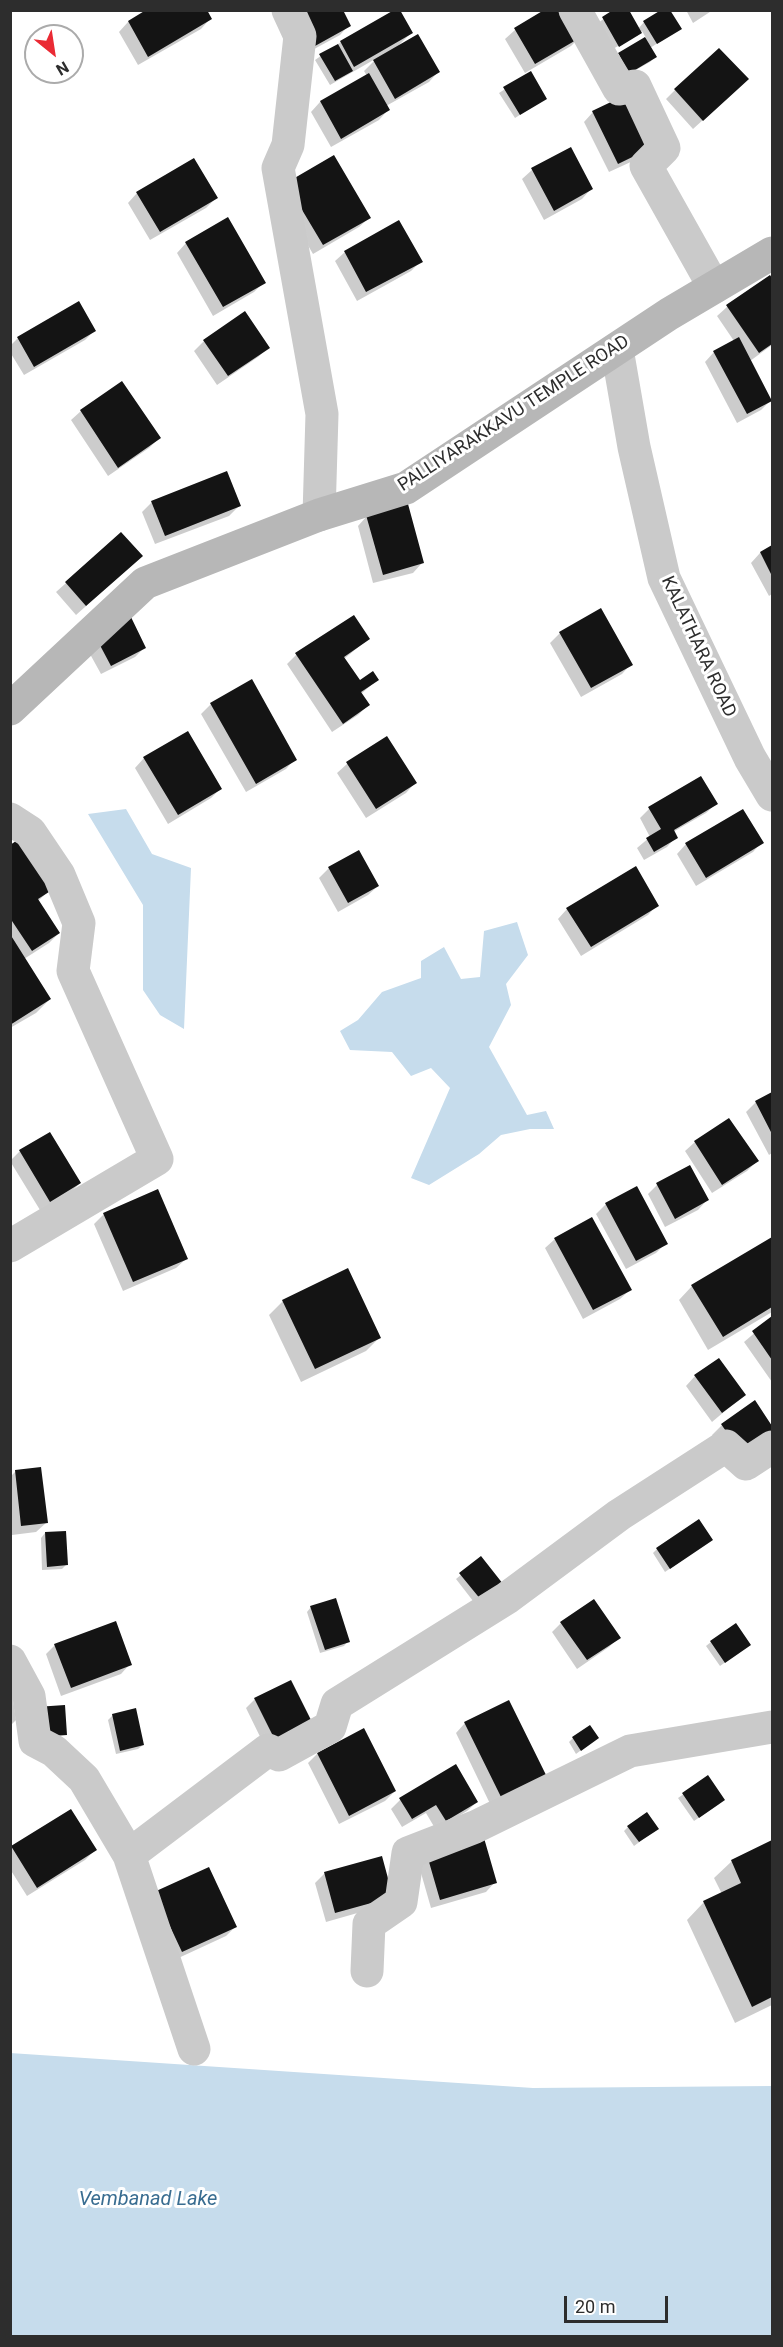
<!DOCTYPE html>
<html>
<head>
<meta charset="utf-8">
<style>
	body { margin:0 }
	#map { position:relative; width:783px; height:2347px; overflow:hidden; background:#fff; font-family:Roboto,sans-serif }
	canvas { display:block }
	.frame { position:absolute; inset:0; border:12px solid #2d2d2d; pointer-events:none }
	.north { position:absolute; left:24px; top:24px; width:60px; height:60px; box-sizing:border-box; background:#fff; border:2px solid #ababab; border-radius:50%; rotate:150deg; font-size:16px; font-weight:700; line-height:24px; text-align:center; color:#2d2d2d }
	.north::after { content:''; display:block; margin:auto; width:21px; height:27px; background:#ea2a34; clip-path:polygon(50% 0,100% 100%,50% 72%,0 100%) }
	.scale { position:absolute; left:564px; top:2296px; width:104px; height:27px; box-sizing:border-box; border:3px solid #2d2d2d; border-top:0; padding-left:8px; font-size:18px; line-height:21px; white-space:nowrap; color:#2d2d2d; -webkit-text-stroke:4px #fff; paint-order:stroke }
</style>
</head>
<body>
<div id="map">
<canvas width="783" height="2347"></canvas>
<div class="frame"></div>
<div class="north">N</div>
<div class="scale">20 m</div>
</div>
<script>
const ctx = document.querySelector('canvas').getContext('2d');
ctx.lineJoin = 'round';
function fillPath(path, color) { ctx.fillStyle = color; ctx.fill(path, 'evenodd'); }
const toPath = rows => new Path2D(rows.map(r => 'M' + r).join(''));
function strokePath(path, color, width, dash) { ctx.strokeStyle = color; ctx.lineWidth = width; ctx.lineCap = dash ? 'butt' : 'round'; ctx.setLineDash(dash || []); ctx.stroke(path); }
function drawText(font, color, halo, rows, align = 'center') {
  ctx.font = font + ' Roboto,sans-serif'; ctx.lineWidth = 6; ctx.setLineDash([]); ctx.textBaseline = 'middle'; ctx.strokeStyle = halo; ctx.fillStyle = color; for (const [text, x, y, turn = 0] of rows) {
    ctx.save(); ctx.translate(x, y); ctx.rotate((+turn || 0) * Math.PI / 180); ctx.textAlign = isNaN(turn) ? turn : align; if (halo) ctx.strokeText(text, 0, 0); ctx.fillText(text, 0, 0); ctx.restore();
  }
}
fillPath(toPath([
	[126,809,152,854,191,868,184,1029,160,1015,143,990,143,905,88,814],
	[517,922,528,955,506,984,511,1005,489,1047,527,1115,546,1111,554,1129,530,1129,501,1135,479,1154,429,1185,411,1178,450,1088,431,1068,411,1076,392,1052,350,1050,340,1031,358,1020,382,992,421,978,421,961,444,947,461,979,480,977,484,931],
	[10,2053,533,2088,772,2086,772,2336,11,2336]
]), '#c6dcec');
fillPath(toPath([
	[149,10,210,19,201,29,138,65,119,32,128,22],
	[616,10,638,29,644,22,680,29,650,48,655,57,650,62,625,76,615,59,646,38,642,31,637,36,637,35,613,49,598,23],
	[686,10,713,10,693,23],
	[286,20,349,25,340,35,305,54],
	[515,30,581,36,571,46,525,73,505,39],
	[411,33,398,46,438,72,429,82,386,106,388,110,379,120,331,147,311,112,320,102,367,76,364,71,377,58,330,85,315,60,341,42],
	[530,73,545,99,515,118,499,93],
	[737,89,693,129,666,99,675,90],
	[593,112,646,155,609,172,584,122],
	[571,149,591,189,582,199,544,220,522,179,532,170],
	[137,193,216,198,206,208,150,240,128,203],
	[278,194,369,218,359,227,313,254],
	[186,243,264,282,254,292,213,316,177,253],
	[345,252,421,261,411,271,357,301,335,261],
	[770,277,772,281,772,345,750,361,770,401,761,410,737,423,705,362,714,352,734,341,717,316,727,307],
	[78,303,94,331,85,340,24,375,10,352,10,346,18,338],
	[244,313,268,348,258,357,217,385,194,351,204,341],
	[122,383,159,438,149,448,108,476,71,420,81,411],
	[152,502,239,506,229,516,155,544,142,512],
	[367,516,422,563,413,573,373,583,358,526],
	[121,534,131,566,76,615,56,592],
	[772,547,772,594,769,596,751,563,760,553],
	[600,610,631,664,622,674,581,697,550,643,560,633],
	[368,639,344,659,359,682,377,680,361,694,368,705,358,715,332,732,287,664,296,655],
	[85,645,145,647,135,657,101,674],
	[251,681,295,759,286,769,246,792,201,714,211,704],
	[386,738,415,783,406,793,366,818,337,773,347,764],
	[144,758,220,789,211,798,168,824,135,768],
	[716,804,706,813,673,832,676,837,667,847,644,860,637,848,650,837,640,818,649,809],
	[762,842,753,852,696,886,677,854,686,844],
	[10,847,50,890,38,901,59,933,49,943,24,959,50,999,36,1013,10,1028],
	[329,868,378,886,368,895,338,912,319,878],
	[657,905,648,915,581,956,558,919,567,909],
	[772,1093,772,1153,769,1155,746,1112,756,1102],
	[695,1142,757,1161,747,1171,712,1193,685,1151],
	[20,1151,80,1183,70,1193,40,1210,10,1161],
	[657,1185,707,1200,698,1210,665,1227,648,1194],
	[606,1204,666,1243,656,1253,626,1269,596,1214],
	[104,1214,186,1259,176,1268,123,1291,94,1224],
	[555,1239,630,1290,620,1299,583,1319,545,1248],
	[772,1239,772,1312,708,1350,679,1300,692,1286],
	[283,1301,380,1337,366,1351,301,1382,269,1315],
	[772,1318,772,1382,744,1342],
	[695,1376,744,1395,712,1422,686,1386],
	[754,1402,772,1428,772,1442,736,1468,712,1435,722,1425],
	[16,1471,46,1523,36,1532,12,1535,10,1477],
	[45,1533,66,1565,62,1569,42,1570,41,1538],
	[711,1540,665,1572,653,1553,657,1549],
	[481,1558,480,1610,456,1579],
	[311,1607,348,1641,344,1646,320,1653,307,1612],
	[561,1623,619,1637,609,1647,577,1669,552,1632],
	[711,1642,744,1649,720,1666,706,1646],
	[55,1645,130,1664,121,1674,61,1696,46,1654],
	[290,1682,270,1757,246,1708,255,1699],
	[12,1692,16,1720,10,1726,10,1693],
	[113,1715,143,1745,138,1749,116,1754,108,1720],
	[465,1723,546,1779,493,1810,456,1733],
	[573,1738,597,1738,576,1754,569,1742],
	[317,1754,395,1791,385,1801,339,1824,308,1763],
	[708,1777,719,1804,694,1821,678,1798],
	[400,1800,477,1802,467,1811,436,1830,426,1813,402,1827,391,1809],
	[628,1827,657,1829,634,1846,624,1831],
	[772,1842,772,2005,735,2023,687,1920,704,1902,722,1894,714,1878,732,1861],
	[12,1847,95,1850,85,1860,27,1896,10,1869],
	[428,1857,495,1882,486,1892,431,1908,419,1866],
	[380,1858,382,1906,326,1922,315,1883,324,1874],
	[155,1893,235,1927,226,1936,172,1961]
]), '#0003');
fillPath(toPath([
	[146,10,207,10,212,19,148,57,128,21],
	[295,10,343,10,351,26,315,46],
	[394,10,400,10,413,33,354,67,340,41],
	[544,10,567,10,583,36,535,64,514,28],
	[613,10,629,10,642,33,619,47,602,17],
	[661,10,670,10,682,29,657,44,643,21],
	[418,34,440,72,395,99,373,60],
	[645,37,657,57,630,73,618,53],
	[338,44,353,71,335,81,319,54],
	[719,48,749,79,703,121,674,89],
	[531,71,547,99,520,115,503,87],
	[369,73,390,110,341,139,320,101],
	[632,92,657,145,618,164,592,111],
	[571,147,593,189,554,211,531,168],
	[334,155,371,218,323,245,286,183],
	[194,158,218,198,160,232,136,192],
	[228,217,266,283,223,307,185,242],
	[399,220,423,262,366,292,344,251],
	[770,275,772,278,772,344,759,353,726,305],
	[79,301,96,331,34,367,17,337],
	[245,311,270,348,228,376,203,340],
	[739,337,772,401,747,414,713,351],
	[122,381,161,438,118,468,80,410],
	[227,471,241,506,165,536,151,501],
	[408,504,424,563,383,575,366,515],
	[121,532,143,556,86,606,65,582],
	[772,545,772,576,760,552],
	[601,608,633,665,591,688,559,632],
	[130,615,146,648,111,666,94,634],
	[354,615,370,639,344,657,360,680,373,671,379,680,361,692,370,705,343,724,295,653],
	[252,679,297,760,256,784,210,703],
	[188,731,222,789,178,815,143,757],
	[387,736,417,783,376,809,346,762],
	[701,776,718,804,674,830,678,838,654,852,646,838,661,829,648,807],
	[743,809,764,843,706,878,685,843],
	[19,839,52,890,38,899,60,933,32,951,10,918,10,845],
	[359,850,379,886,348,903,328,867],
	[636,866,659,906,591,947,566,908],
	[10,934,51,999,10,1025],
	[772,1092,772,1134,755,1101],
	[729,1118,759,1161,722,1185,694,1141],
	[50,1132,81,1183,50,1202,19,1150],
	[690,1165,709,1200,675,1219,656,1183],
	[637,1186,668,1244,636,1261,605,1203],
	[158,1189,188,1259,133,1282,103,1213],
	[592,1217,632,1290,593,1310,554,1238],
	[772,1237,772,1307,723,1337,691,1285],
	[348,1268,381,1338,315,1369,282,1300],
	[772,1316,772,1360,752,1331],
	[719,1358,746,1395,722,1413,694,1375],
	[755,1400,772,1426,772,1441,746,1460,721,1424],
	[41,1467,48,1523,21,1526,15,1470],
	[699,1519,713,1540,670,1569,656,1548],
	[66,1531,68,1565,47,1567,45,1532],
	[481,1556,507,1589,486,1606,459,1573],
	[336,1598,350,1642,325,1650,310,1606],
	[594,1599,621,1638,587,1660,560,1622],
	[116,1621,132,1665,71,1688,54,1644],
	[736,1623,751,1645,725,1663,710,1641],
	[291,1680,316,1730,279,1748,254,1698],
	[509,1700,548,1779,503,1801,464,1722],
	[65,1705,67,1735,38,1737,36,1707],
	[136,1708,144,1745,120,1751,112,1714],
	[590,1725,599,1738,581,1751,572,1737],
	[364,1728,396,1791,349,1816,317,1753],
	[456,1764,478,1802,446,1821,436,1805,412,1819,399,1798],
	[708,1775,725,1800,699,1818,682,1793],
	[71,1809,97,1850,37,1888,11,1846],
	[647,1812,659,1829,639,1842,627,1826],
	[484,1838,497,1883,440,1900,427,1855],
	[772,1840,772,1997,752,2007,703,1901,741,1883,731,1860],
	[382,1856,393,1897,335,1913,324,1872],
	[209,1867,237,1927,182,1952,154,1892]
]), '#141414');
strokePath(toPath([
	[288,10,300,36,288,145,278,168,322,414,319,515],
	[575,10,619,89,635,86,664,148,646,166,714,287],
	[617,349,634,447,664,578,750,758,772,795],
	[10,819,30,832,59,875,79,923,73,971,157,1159,10,1246],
	[10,1661,29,1696,35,1741,54,1751,84,1779,129,1855,194,2049],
	[129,1855,268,1750,279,1755,330,1727,337,1704,507,1598,619,1515,726,1446,746,1464,772,1447],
	[367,1971,369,1924,401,1902,408,1853,475,1827,630,1751,772,1727]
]), '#cacaca', 33);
strokePath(toPath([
	[10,709,145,583,319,515,406,488,669,314,772,253]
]), '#b7b7b7', 33);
drawText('18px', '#2d2d2d', '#fff', [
	["PALLIYARAKKAVU TEMPLE ROAD",514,414,-33],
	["KALATHARA ROAD",698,647,65]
]);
drawText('italic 20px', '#396d91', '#fff', [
	["Vembanad Lake",148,2200]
]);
</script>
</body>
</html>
